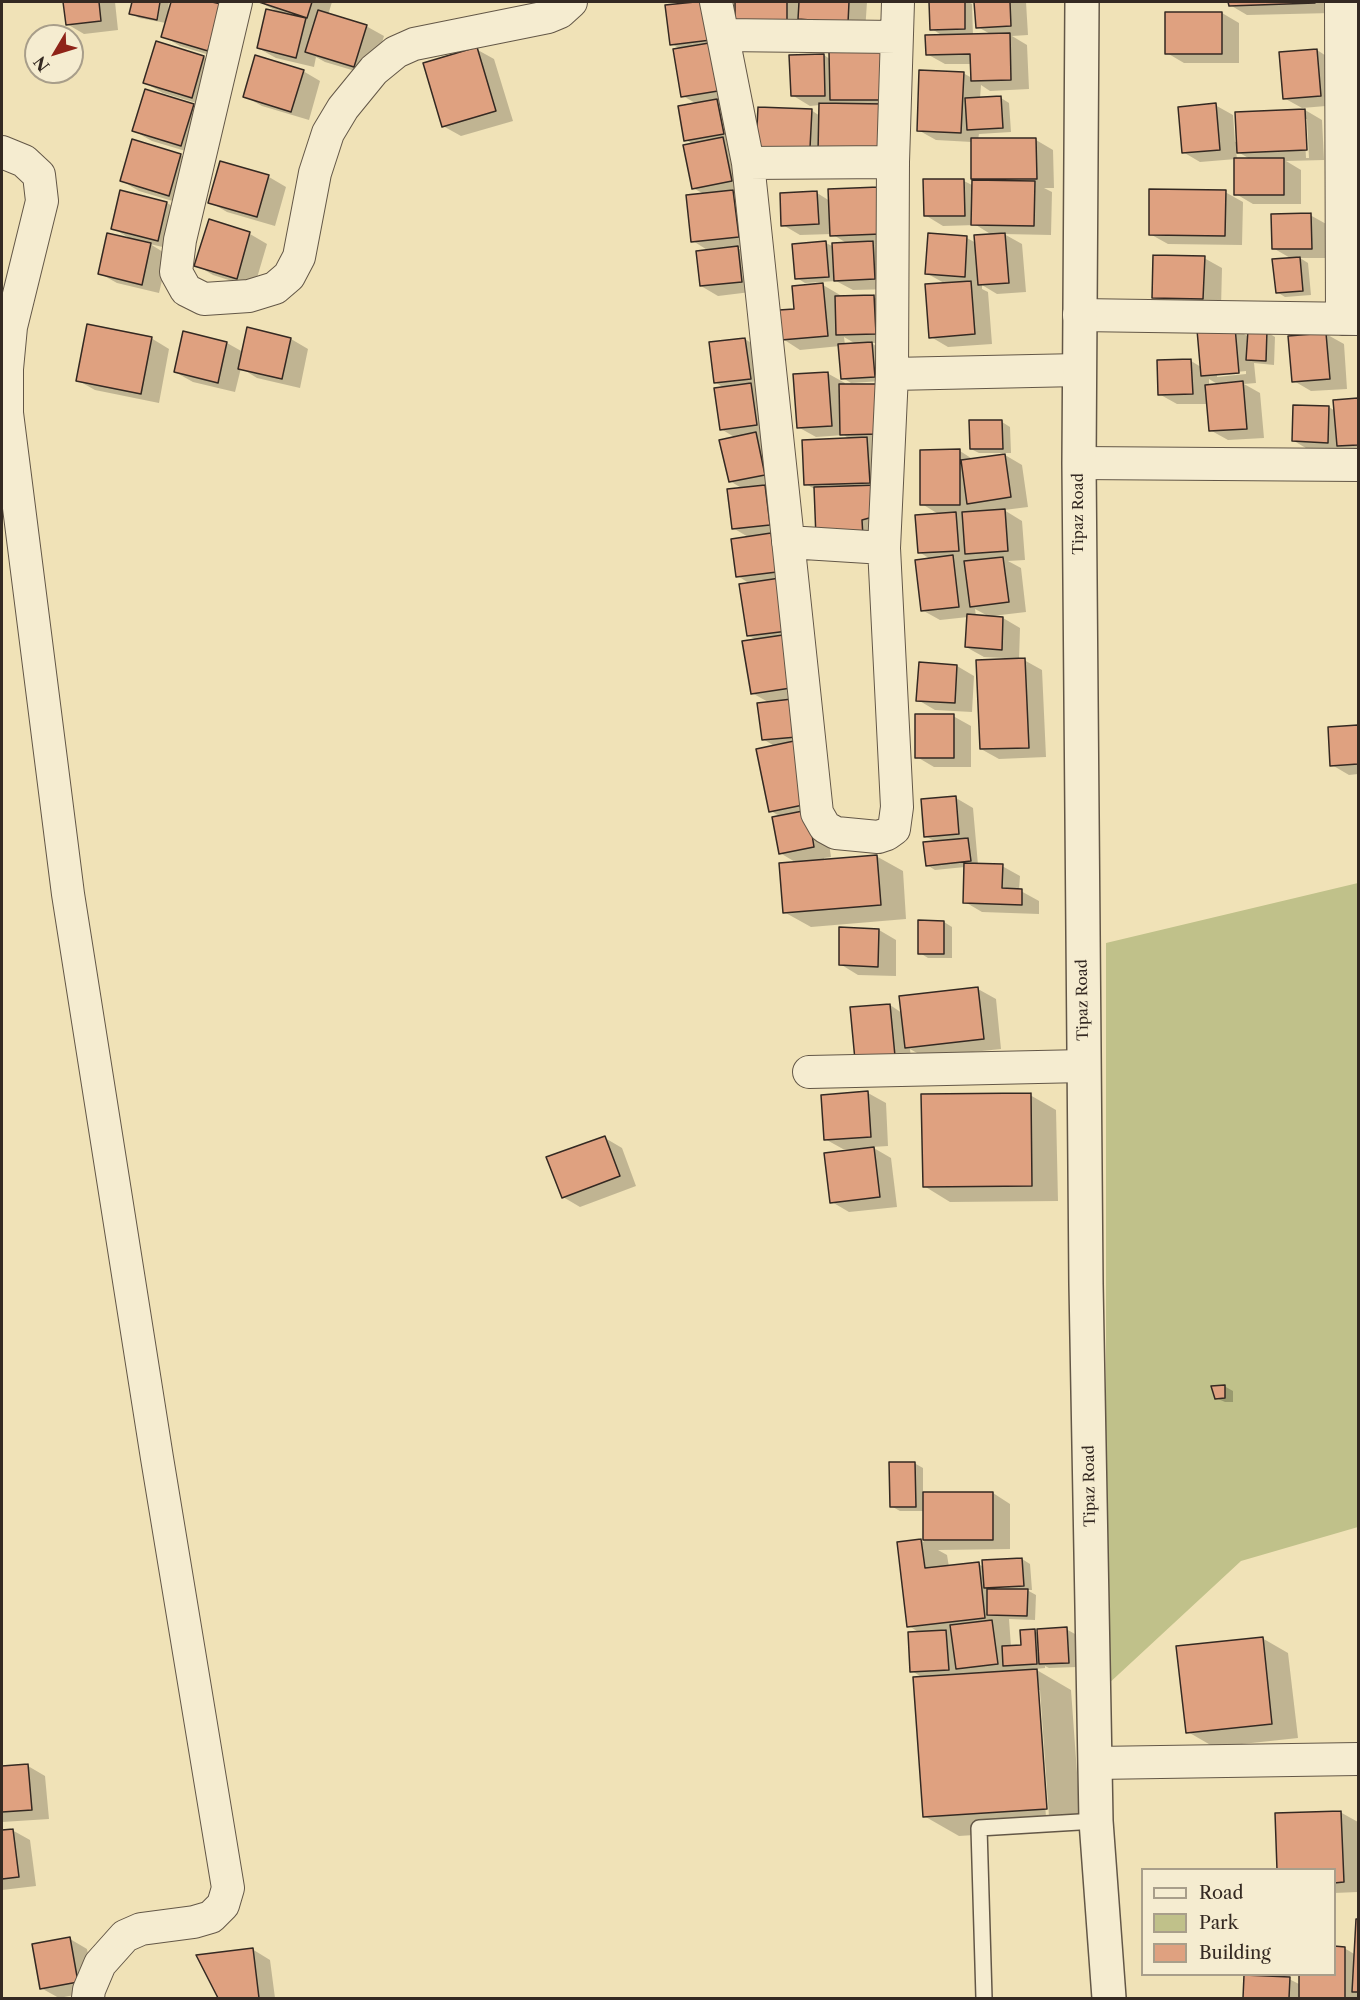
<!DOCTYPE html>
<html>
<head>
<meta charset="utf-8">
<style>
	body { margin:0 }
	#map { position:relative; width:1360px; height:2000px; overflow:hidden; background:#f0e2b7; font-family:"Libre Caslon Text",serif }
	canvas { display:block }
	.frame { position:absolute; inset:0; border:3px solid #342922; pointer-events:none }
	.legend { position:absolute; left:1141px; top:1868px; width:195px; height:108px; box-sizing:border-box; background:#f5ecd0; border:2px solid #a89e8a; margin:0; padding:8px 10px; list-style:none; font-size:18px; color:#342922 }
	.legend li { display:flex; align-items:center; gap:12px; height:30px }
	.legend b { width:30px; border:2px solid #a89e8a }
	.north { position:absolute; left:24px; top:24px; width:60px; height:60px; box-sizing:border-box; background:#f5ecd0; border:2px solid #a89e8a; border-radius:50%; rotate:232deg; font-size:16px; font-weight:700; line-height:24px; text-align:center; color:#342922 }
	.north::after { content:''; display:block; margin:auto; width:21px; height:27px; background:#8f2418; clip-path:polygon(50% 0,100% 100%,50% 72%,0 100%) }
</style>
</head>
<body>
<div id="map">
<canvas width="1360" height="2000"></canvas>
<div class="frame"></div>
<ul class="legend">
<li><b style="height:8px;background:#f5ecd0"></b>Road</li>
<li><b style="height:16px;background:#c0c18a"></b>Park</li>
<li><b style="height:16px;background:#dfa180"></b>Building</li>
</ul>
<div class="north">N</div>
</div>
<script>
const ctx = document.querySelector('canvas').getContext('2d');
ctx.lineJoin = 'round';
function fillPath(path, color) { ctx.fillStyle = color; ctx.fill(path, 'evenodd'); }
const toPath = rows => new Path2D(rows.map(r => 'M' + r).join(''));
function strokePath(path, color, width, dash) { ctx.strokeStyle = color; ctx.lineWidth = width; ctx.lineCap = dash ? 'butt' : 'round'; ctx.setLineDash(dash || []); ctx.stroke(path); }
function drawText(font, color, halo, rows, align = 'center') {
  ctx.font = font + ' "Libre Caslon Text",serif'; ctx.lineWidth = 5; ctx.setLineDash([]); ctx.textBaseline = 'middle'; ctx.strokeStyle = halo; ctx.fillStyle = color; for (const [text, x, y, turn = 0] of rows) {
    ctx.save(); ctx.translate(x, y); ctx.rotate((+turn || 0) * Math.PI / 180); ctx.textAlign = isNaN(turn) ? turn : align; if (halo) ctx.strokeText(text, 0, 0); ctx.fillText(text, 0, 0); ctx.restore();
  }
}
fillPath(toPath([
	[1358,883,1358,1527,1241,1561,1106,1686,1106,943]
]), '#c0c18a');
fillPath(toPath([
	[64,2,115,2,118,30,84,34,67,24],
	[133,2,169,2,168,10,170,10,172,2,215,2,238,15,226,60,180,46,163,36,166,23,139,18,131,13],
	[260,2,332,2,328,15,366,26,384,36,372,76,325,62,316,57,314,67,276,58,258,48,278,12],
	[682,2,705,2,756,246,738,248,755,258,759,291,718,296,701,286,709,251,693,241,704,194,693,188,693,144,686,140,697,104,683,96,680,49,672,44,686,4],
	[736,2,867,2,865,32,737,23],
	[931,2,968,2,972,4,973,36,992,35,978,27,976,2,1026,2,1028,35,1012,36,1027,45,1029,89,990,91,981,85,980,99,1001,98,1009,103,1011,132,979,134,978,140,1036,140,1053,150,1054,188,1044,188,1052,192,1051,235,1004,234,1022,244,1026,292,997,294,982,285,982,289,988,292,992,344,948,347,931,337,946,284,926,273,967,238,976,243,992,235,976,225,943,226,925,215,964,181,974,186,979,181,973,178,972,142,936,140,918,130,963,73,972,78,972,64,945,64,927,54,943,36,932,29],
	[1230,2,1332,2,1332,13,1247,15,1230,5],
	[1222,13,1239,23,1239,63,1184,63,1167,53],
	[157,43,204,57,221,67,210,107,163,93,145,83],
	[476,49,494,59,513,121,461,136,443,126],
	[1317,50,1334,61,1338,105,1302,108,1284,98],
	[824,55,901,109,901,162,776,156,758,146,811,110,820,116,820,105,810,106,792,95],
	[303,71,320,81,309,120,262,106,244,96],
	[193,105,211,116,199,155,152,141,134,131],
	[1215,105,1233,115,1235,142,1305,110,1322,120,1324,160,1286,161,1301,170,1301,204,1253,204,1236,194,1236,159,1200,162,1183,152],
	[1304,119,1307,119,1309,158,1306,158],
	[1236,151,1245,156,1250,159,1237,159],
	[180,155,198,165,186,205,139,191,122,181],
	[221,163,269,177,286,187,275,226,227,212,210,202],
	[1225,192,1243,202,1242,245,1168,244,1150,234],
	[817,193,898,243,875,244,891,253,892,289,853,290,836,281,805,283,797,278,826,243,834,247,848,244,832,234,800,235,783,225],
	[167,203,184,213,175,250,150,244,168,255,159,293,117,283,99,273,133,240,112,228],
	[1310,215,1328,225,1329,258,1300,258,1308,263,1311,295,1285,297,1277,292,1292,259,1273,248],
	[210,221,250,234,267,244,254,288,213,275,196,265],
	[1204,258,1222,268,1221,308,1171,307,1153,297],
	[823,285,840,295,841,298,874,297,891,307,893,343,871,343,880,348,882,381,851,383,843,378,840,346,800,350,783,339,796,311],
	[844,337,856,344,845,345],
	[1234,328,1249,337,1267,332,1275,337,1274,365,1254,363,1256,383,1244,384,1260,393,1264,438,1228,440,1210,430,1208,404,1177,404,1159,394,1191,361,1201,367],
	[1246,371,1246,374,1217,377,1217,374],
	[1209,379,1219,385,1209,386],
	[248,329,291,339,308,349,300,388,257,378,241,368,235,392,193,382,175,372,227,343,243,352],
	[1326,334,1344,344,1347,389,1311,391,1294,381],
	[151,338,169,349,159,403,95,390,77,380],
	[745,339,762,350,774,435,760,436,773,444,831,857,824,858,824,861,876,856,903,871,906,919,811,927,784,912,797,863,780,853,781,817,771,811,776,747,763,739,770,703,752,693,757,640,749,636,750,584,738,576,750,538,733,528,743,489,730,481,736,438,721,429,724,388,715,382],
	[827,373,845,383,845,386,876,385,880,546,816,490,806,484,851,440,844,435,816,437,798,427],
	[1358,400,1358,456,1311,451,1294,441,1329,407,1335,411,1334,402],
	[1002,422,1010,427,1011,453,979,453,971,449],
	[960,451,974,460,1005,455,1022,465,1028,507,1004,510,1022,521,1025,560,1008,561,1021,568,1026,612,992,616,993,618,1003,618,1020,628,1019,660,1024,660,1042,670,1046,757,999,759,981,749,1004,658,984,657,966,647,968,617,940,620,922,610,932,560,919,552,940,515,922,504],
	[975,609,990,617,976,616],
	[957,666,974,676,972,712,935,710,918,700],
	[953,716,971,726,971,767,934,767,917,757],
	[1358,727,1358,774,1349,775,1332,765,1329,728],
	[956,798,973,808,978,865,1002,866,1020,876,1019,890,1039,901,1039,914,982,912,965,902,965,867,935,870,927,865,936,842,925,836],
	[944,922,952,927,952,958,928,958,920,953],
	[879,930,896,940,896,976,858,975,840,964],
	[978,989,996,999,1001,1049,924,1057,910,1049,912,1066,874,1069,890,1005,902,1013],
	[868,1093,886,1103,888,1146,872,1147,891,1158,897,1207,849,1212,832,1202,851,1149,843,1149,825,1139],
	[1030,1095,1056,1110,1058,1201,950,1202,924,1186],
	[605,1138,622,1148,636,1186,580,1207,563,1197],
	[1224,1386,1233,1391,1233,1402,1225,1402,1216,1398],
	[914,1463,923,1468,923,1493,993,1493,1010,1504,1010,1549,938,1550,947,1555,949,1567,978,1564,984,1567,1022,1559,1030,1564,1032,1590,1027,1590,1036,1595,1035,1620,1009,1619,1011,1647,1023,1646,1034,1631,1038,1633,1066,1629,1075,1634,1077,1667,1049,1668,1045,1666,1045,1668,1035,1669,1071,1690,1081,1828,959,1836,924,1816,923,1678,912,1671,920,1633,909,1626,899,1543,921,1540,924,1542,924,1511,900,1511,891,1506],
	[1037,1690,1040,1690,1049,1817,1046,1817],
	[1262,1638,1288,1653,1298,1738,1214,1747,1188,1732],
	[28,1766,45,1776,49,1819,2,1822,2,1768],
	[1340,1812,1358,1822,1358,1892,1334,1893,1334,1870],
	[12,1830,30,1840,36,1886,2,1890,2,1831],
	[1358,1920,1358,1998,1245,1998,1246,1977,1289,1979,1301,1985,1334,1974,1344,1948,1356,1955],
	[70,1939,87,1949,95,1991,59,1998,41,1988],
	[252,1949,270,1960,275,1998,220,1998,199,1956]
]), '#0003');
const building = toPath([
	[63,2,99,2,101,21,66,25,63,2],
	[132,2,160,2,157,20,129,14,132,2],
	[171,2,212,2,221,4,208,51,161,37,171,2],
	[259,2,312,2,307,18,259,2],
	[695,2,706,2,711,40,670,45,665,5,695,2],
	[735,2,787,2,787,23,735,24,735,2],
	[799,2,849,2,848,23,798,19,799,2],
	[929,2,965,2,965,29,930,30,929,2],
	[974,2,1010,2,1011,26,976,28,974,2],
	[1228,2,1315,2,1315,3,1229,6,1228,2],
	[266,9,306,18,296,58,257,48,266,9],
	[318,10,367,25,354,67,305,52,318,10],
	[1165,12,1222,12,1222,54,1165,54,1165,12],
	[1010,33,1011,80,971,81,970,54,926,55,925,35,1010,33],
	[156,41,204,56,192,98,143,83,156,41],
	[709,43,718,91,681,97,673,49,709,43],
	[477,47,496,111,442,127,423,63,477,47],
	[1317,49,1321,96,1283,99,1279,52,1317,49],
	[883,51,884,100,830,100,829,52,883,51],
	[824,54,825,96,791,96,789,55,824,54],
	[255,55,304,70,291,112,243,97,255,55],
	[919,70,964,72,961,133,917,131,919,70],
	[145,89,194,104,181,146,132,131,145,89],
	[1001,96,1003,128,967,130,965,98,1001,96],
	[717,99,724,134,684,141,678,106,717,99],
	[819,103,885,104,884,153,818,152,819,103],
	[1216,103,1220,150,1182,153,1178,107,1216,103],
	[758,107,812,109,810,148,756,147,758,107],
	[1305,109,1307,150,1237,153,1235,112,1305,109],
	[723,137,732,181,692,189,683,145,723,137],
	[971,138,1036,138,1037,179,971,179,971,138],
	[132,139,181,154,169,196,120,181,132,139],
	[1234,158,1284,158,1284,195,1234,195,1234,158],
	[220,161,269,175,257,217,208,203,220,161],
	[923,179,964,179,965,216,924,216,923,179],
	[972,180,1035,181,1034,226,971,225,972,180],
	[879,187,881,234,830,236,828,189,879,187],
	[1149,189,1226,190,1225,236,1149,235,1149,189],
	[120,190,167,202,158,241,111,229,120,190],
	[733,190,739,237,691,242,686,195,733,190],
	[817,191,819,224,781,226,780,193,817,191],
	[1311,213,1312,249,1272,249,1271,214,1311,213],
	[209,219,250,232,237,279,194,266,209,219],
	[107,233,151,243,142,285,98,274,107,233],
	[928,233,967,236,965,277,925,274,928,233],
	[1005,233,1009,283,978,285,974,235,1005,233],
	[826,241,829,277,795,279,792,244,826,241],
	[873,241,875,279,834,281,832,243,873,241],
	[738,246,742,282,700,286,696,251,738,246],
	[1153,255,1205,256,1203,299,1152,298,1153,255],
	[1300,257,1303,291,1276,293,1272,259,1300,257],
	[971,281,975,334,929,338,925,284,971,281],
	[823,283,828,336,781,340,779,310,794,309,792,286,823,283],
	[874,295,876,334,836,335,835,296,874,295],
	[87,324,152,337,141,394,76,381,87,324],
	[247,327,291,338,282,379,238,369,247,327],
	[1235,327,1239,373,1201,376,1197,330,1235,327],
	[1248,330,1267,330,1266,361,1246,360,1248,330],
	[183,331,227,342,218,383,174,372,183,331],
	[1326,333,1330,379,1292,382,1288,336,1326,333],
	[745,338,751,379,714,383,709,342,745,338],
	[872,342,875,377,841,379,838,344,872,342],
	[1191,359,1193,394,1158,395,1157,360,1191,359],
	[828,372,832,426,797,428,793,374,828,372],
	[1243,381,1247,429,1209,431,1205,385,1243,381],
	[751,383,757,425,720,430,714,388,751,383],
	[839,384,877,384,878,434,840,435,839,384],
	[1358,398,1358,445,1337,446,1333,400,1358,398],
	[1293,405,1329,406,1328,443,1292,441,1293,405],
	[969,420,1002,420,1003,449,970,449,969,420],
	[756,432,765,475,729,482,719,440,756,432],
	[867,437,870,483,804,485,802,440,867,437],
	[960,449,960,505,920,505,920,450,960,449],
	[1005,454,1011,497,967,504,961,460,1005,454],
	[765,485,770,525,732,529,727,489,765,485],
	[879,485,880,515,862,520,863,537,816,538,814,487,879,485],
	[1005,509,1008,551,965,554,962,512,1005,509],
	[956,512,959,551,918,553,915,515,956,512],
	[771,533,777,572,736,577,731,539,771,533],
	[953,555,959,607,921,611,915,560,953,555],
	[1003,557,1009,602,970,607,964,561,1003,557],
	[780,578,788,631,747,636,739,584,780,578],
	[967,614,1003,617,1002,650,965,647,967,614],
	[783,635,791,688,751,694,742,641,783,635],
	[1025,658,1029,748,980,749,976,660,1025,658],
	[919,662,957,665,955,703,916,701,919,662],
	[792,699,797,737,762,740,757,703,792,699],
	[915,714,954,714,954,758,915,758,915,714],
	[1358,725,1358,764,1330,766,1328,727,1358,725],
	[794,741,808,804,769,812,756,749,794,741],
	[956,796,959,834,924,837,921,799,956,796],
	[808,810,814,847,779,854,772,817,808,810],
	[968,838,971,861,926,866,923,842,968,838],
	[877,855,881,905,783,913,779,863,877,855],
	[964,863,1003,864,1002,888,1022,889,1022,905,963,903,964,863],
	[918,920,944,921,944,954,918,954,918,920],
	[839,927,879,929,878,967,839,965,839,927],
	[978,987,984,1039,905,1048,899,996,978,987],
	[890,1004,895,1056,855,1060,850,1007,890,1004],
	[868,1091,871,1137,824,1140,821,1095,868,1091],
	[1031,1093,1032,1186,923,1187,921,1094,1031,1093],
	[605,1136,620,1176,562,1198,546,1157,605,1136],
	[874,1147,880,1197,830,1203,824,1153,874,1147],
	[1225,1385,1225,1398,1215,1399,1211,1386,1225,1385],
	[889,1462,915,1462,916,1507,890,1507,889,1462],
	[923,1492,993,1492,993,1540,923,1540,923,1492],
	[921,1539,925,1568,979,1562,985,1618,907,1627,897,1542,921,1539],
	[1022,1558,1024,1586,984,1588,982,1560,1022,1558],
	[987,1589,1028,1589,1027,1616,987,1615,987,1589],
	[992,1620,998,1664,956,1669,950,1625,992,1620],
	[1067,1627,1069,1663,1039,1664,1037,1629,1067,1627],
	[1035,1629,1037,1664,1003,1666,1002,1646,1021,1645,1020,1630,1035,1629],
	[946,1630,949,1670,910,1672,908,1632,946,1630],
	[1263,1637,1272,1724,1186,1733,1176,1646,1263,1637],
	[1037,1669,1047,1809,923,1817,913,1677,1037,1669],
	[28,1764,32,1810,2,1812,2,1766,28,1764],
	[1341,1811,1344,1882,1334,1883,1334,1870,1277,1870,1275,1813,1341,1811],
	[13,1829,19,1877,2,1879,2,1830,13,1829],
	[1356,1919,1358,1919,1358,1992,1352,1992,1356,1919],
	[70,1937,78,1982,40,1989,32,1944,70,1937],
	[1334,1946,1345,1947,1345,1998,1299,1998,1299,1974,1334,1974,1334,1946],
	[253,1948,259,1998,218,1998,196,1955,253,1948],
	[1244,1975,1290,1977,1289,1998,1243,1998,1244,1975]
]);
fillPath(building, '#dfa180');
strokePath(building, '#342922', 1.5);
const service = toPath([
	[984,1998,979,1828,1096,1821]
]);
const minor = toPath([
	[236,2,180,240,176,272,186,290,204,299,249,296,275,288,289,276,299,257,315,173,328,133,343,108,374,70,396,52,414,44,548,17,560,12,571,2],
	[716,2,748,163,817,813,825,827,836,833,878,837,887,834,894,829,897,807,884,548,892,374,893,162,898,2],
	[1341,2,1342,319],
	[723,35,896,37],
	[2,152,24,161,39,175,42,201,11,327,7,369,7,413,68,894,157,1458,228,1888,223,1905,211,1917,194,1922,141,1929,125,1936,100,1964,89,1990,88,1998],
	[748,163,893,162],
	[1079,315,1358,319],
	[892,374,1079,370],
	[1079,463,1358,465],
	[788,542,884,548],
	[809,1072,1084,1066],
	[1095,1763,1358,1759]
]);
const tertiary = toPath([
	[1082,2,1079,463,1086,1284,1096,1821,1109,1998]
]);
strokePath(service, '#635747', 18);
strokePath(minor, '#635747', 34);
strokePath(tertiary, '#635747', 36);
strokePath(service, '#f5ecd0', 15);
strokePath(minor, '#f5ecd0', 32);
strokePath(tertiary, '#f5ecd0', 33);
drawText('15px', '#342922', '#f5ecd0', [
	["Tipaz Road",1079,514,-90],
	["Tipaz Road",1083,1000,-91],
	["Tipaz Road",1090,1486,-91]
]);
</script>
</body>
</html>
